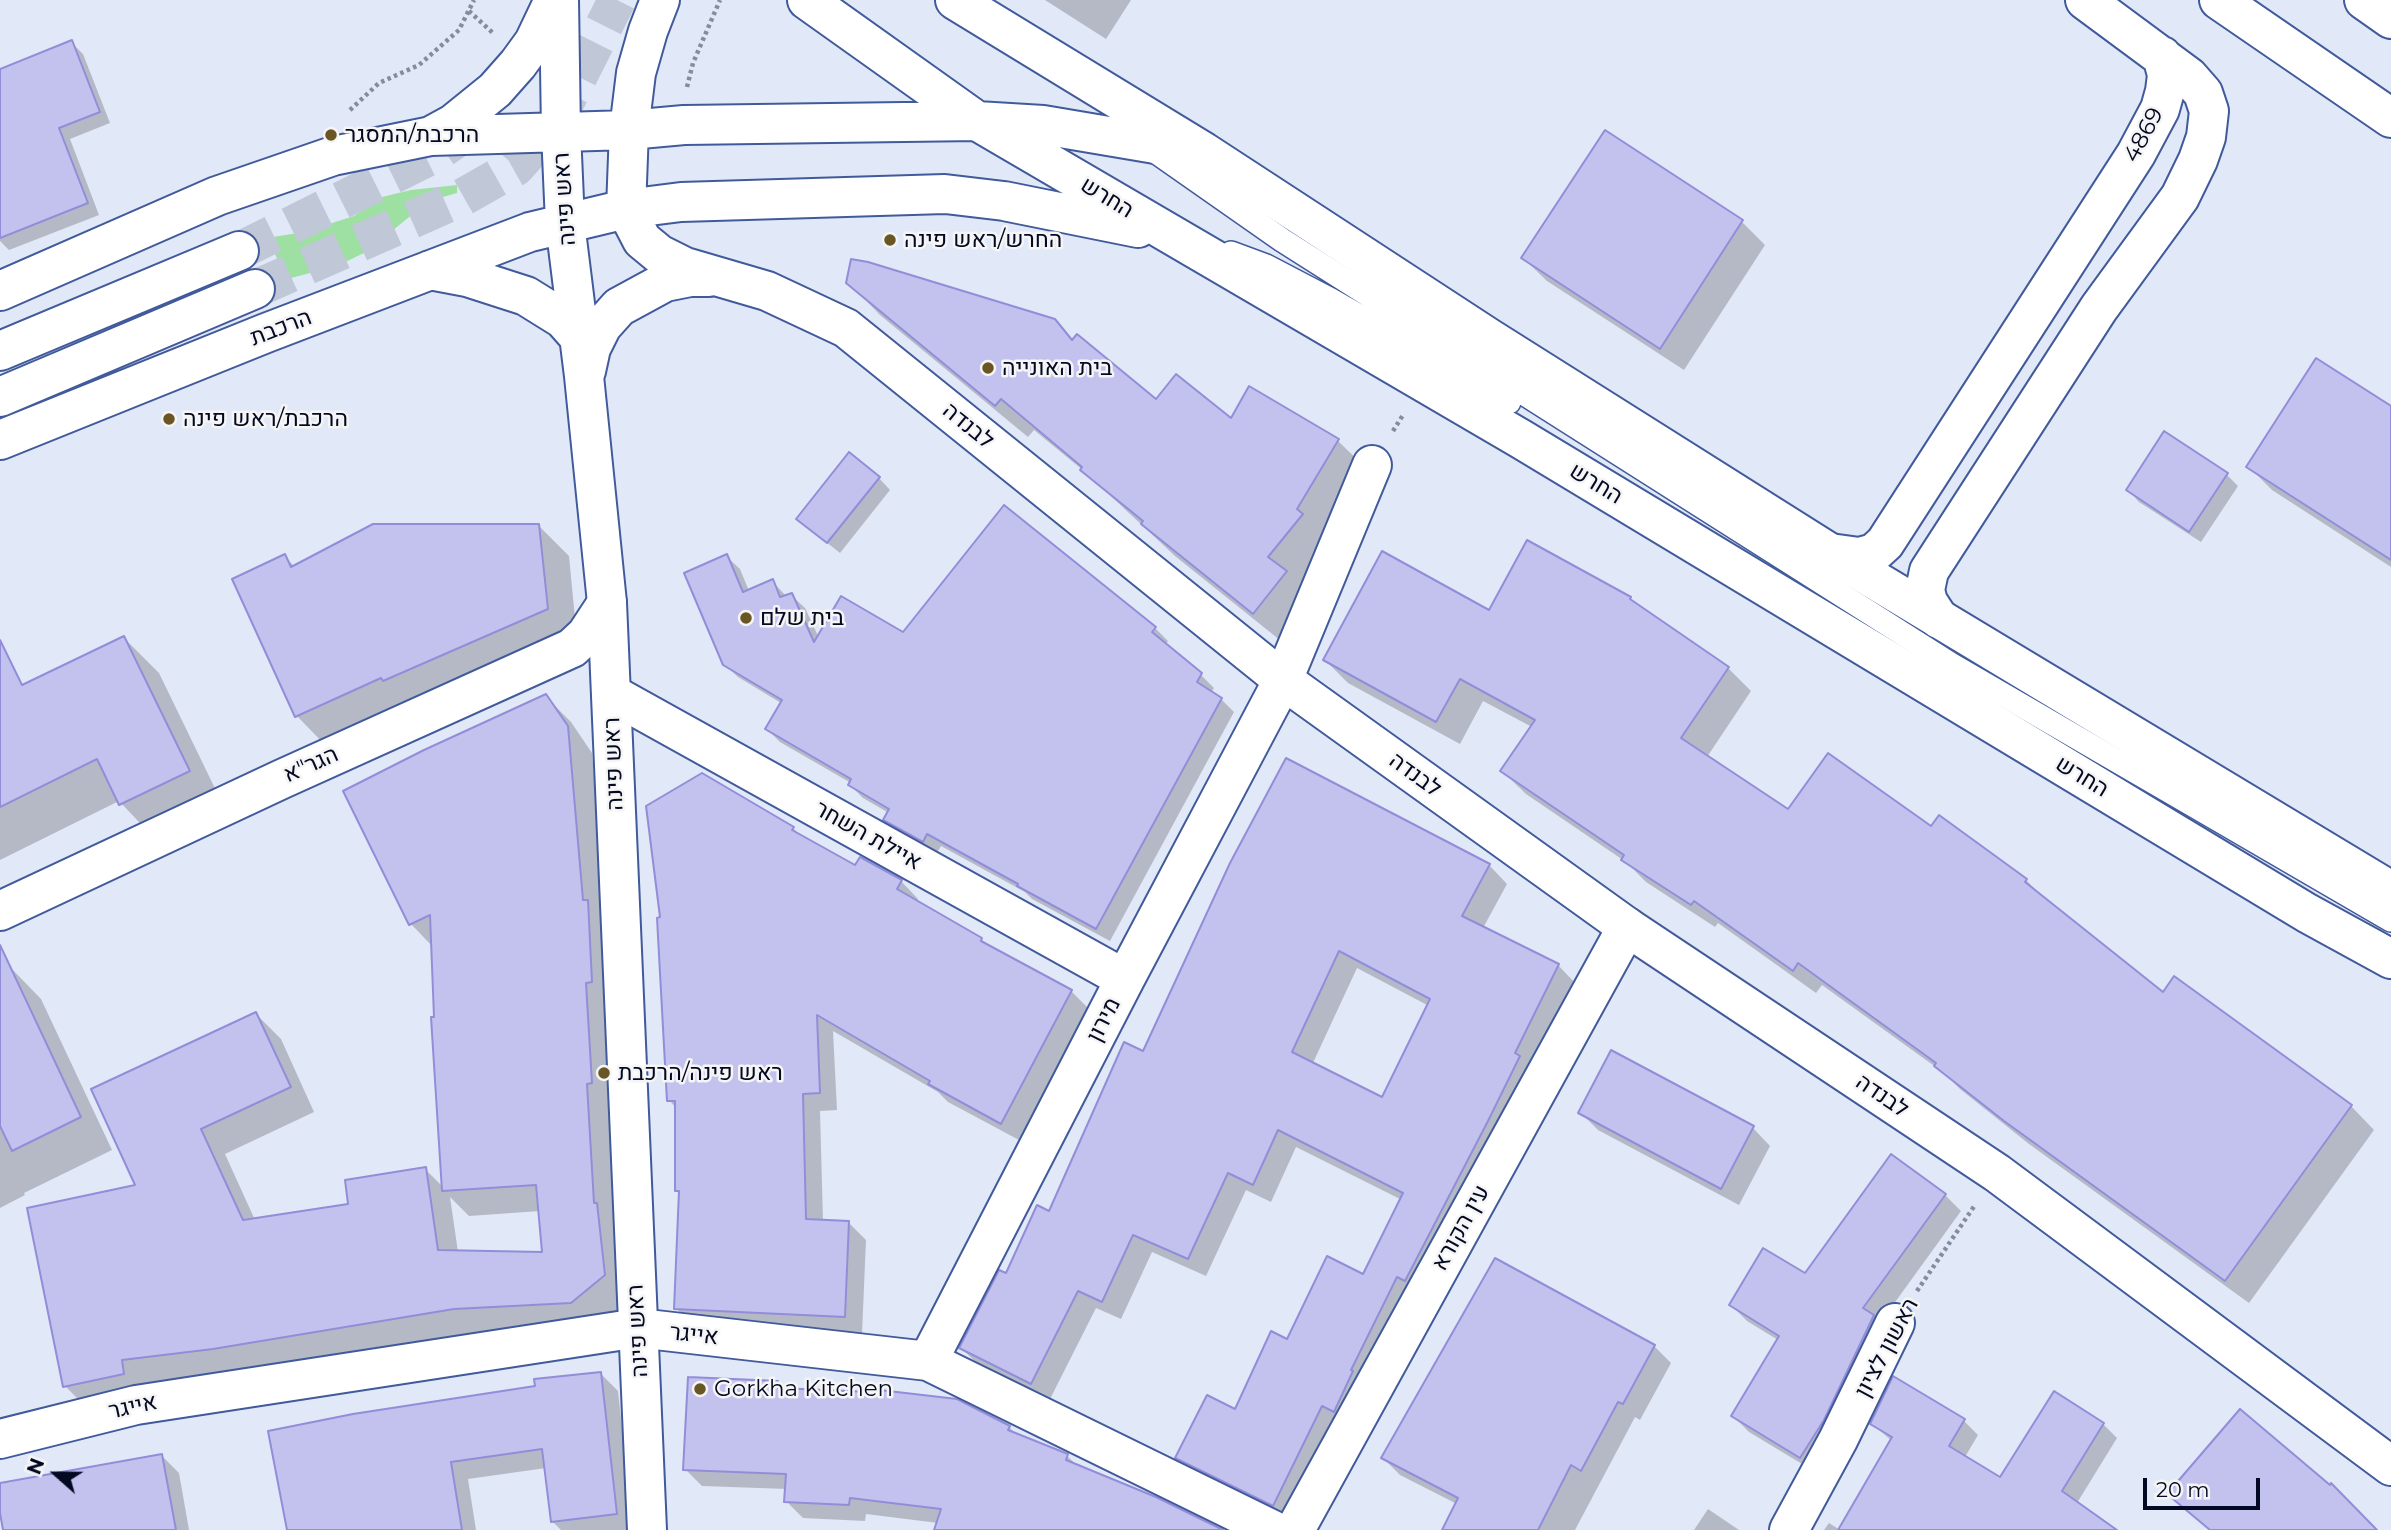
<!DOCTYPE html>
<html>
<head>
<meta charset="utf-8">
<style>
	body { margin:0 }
	#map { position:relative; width:2391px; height:1530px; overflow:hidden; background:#e1e8f7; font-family:Montserrat,sans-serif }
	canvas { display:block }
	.north { position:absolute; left:21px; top:1439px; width:70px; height:70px; -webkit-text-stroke:5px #f5f5f5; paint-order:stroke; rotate:291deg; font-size:19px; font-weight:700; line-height:28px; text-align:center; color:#030922 }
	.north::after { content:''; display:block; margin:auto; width:24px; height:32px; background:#030922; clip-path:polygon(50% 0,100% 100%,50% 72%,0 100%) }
	.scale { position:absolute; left:2143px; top:1478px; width:117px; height:32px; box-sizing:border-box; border:4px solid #030922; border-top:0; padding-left:9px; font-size:21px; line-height:24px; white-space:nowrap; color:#030922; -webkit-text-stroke:5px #f5f5f5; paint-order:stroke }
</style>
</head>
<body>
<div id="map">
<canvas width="2391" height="1530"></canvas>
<div class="north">N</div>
<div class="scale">20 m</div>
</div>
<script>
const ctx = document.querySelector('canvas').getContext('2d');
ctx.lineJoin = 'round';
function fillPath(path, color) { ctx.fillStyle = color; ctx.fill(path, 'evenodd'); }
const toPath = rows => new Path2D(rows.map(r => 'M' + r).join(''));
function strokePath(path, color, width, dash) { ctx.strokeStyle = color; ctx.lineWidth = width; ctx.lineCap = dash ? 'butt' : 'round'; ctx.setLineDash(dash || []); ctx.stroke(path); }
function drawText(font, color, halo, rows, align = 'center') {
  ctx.font = font + ' Montserrat,Heebo,sans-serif'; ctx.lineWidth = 5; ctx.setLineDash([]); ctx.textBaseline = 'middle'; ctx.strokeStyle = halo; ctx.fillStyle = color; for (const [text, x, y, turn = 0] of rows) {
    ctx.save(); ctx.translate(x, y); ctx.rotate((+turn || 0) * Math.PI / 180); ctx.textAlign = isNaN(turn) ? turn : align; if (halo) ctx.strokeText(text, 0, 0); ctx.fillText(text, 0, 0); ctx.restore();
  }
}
fillPath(toPath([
	[457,185,457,193,436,199,419,209,366,252,337,266,287,279,267,238,304,232,354,216,382,197,411,190]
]), '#9de0a2');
fillPath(toPath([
	[1045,0,1131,0,1106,39],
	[71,42,83,54,110,123,70,139,99,215,9,250,0,241,0,70],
	[1605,133,1742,222,1765,245,1684,370,1547,281,1523,258],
	[848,282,1054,320,1074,341,1156,402,1232,421,1337,440,1370,472,1286,645,1175,556,1084,471,1034,430,1028,437,880,315],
	[2391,408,2391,567,2272,490,2249,467],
	[2226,474,2238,486,2201,542,2139,502,2128,490],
	[879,478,890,490,840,553,811,530],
	[1005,507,1155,628,1168,641,1165,645,1200,674,1214,688,1211,693,1221,699,1234,712,1110,941,1032,899,1025,892,941,846,936,854,898,832,885,819,889,813,863,798,850,785,851,783,780,742,767,729,781,703,738,677,724,664,726,556,740,569,749,591,772,581,787,597,791,595,805,608,819,638,903,634],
	[539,526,569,556,577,639,326,746,297,716,234,580,285,557,295,567],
	[1528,543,1630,599,1728,668,1751,691,1707,757,1788,812,1931,828,1939,817,2026,880,2049,903,2163,994,2175,978,2351,1106,2374,1130,2249,1303,2029,1144,1960,1089,1944,1073,1822,985,1816,993,1718,923,1715,927,1646,882,1626,862,1526,794,1502,771,1532,727,1483,701,1460,744,1348,683,1325,660,1490,612],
	[124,638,159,673,224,807,156,840,119,801,0,860,0,691,19,681,24,686],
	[546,697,571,722,592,753,607,921,629,1300,596,1327,90,1411,65,1386,137,1186,256,1014,281,1039,314,1112,225,1154,255,1220,350,1205,425,1169,444,1188,433,947,411,924,345,792],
	[450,1197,469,1216,540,1211,544,1254,458,1252],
	[793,828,803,838,856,867,901,881,918,899,917,902,981,939,990,948,1071,991,1089,1009,1019,1140,948,1102,938,1092,833,1031,837,1110,820,1111,823,1221,848,1222,866,1240,862,1334,693,1326,676,1308,681,1195,677,1191,676,1108,669,1100],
	[1489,865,1507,884,1483,928,1558,965,1576,984,1291,1522,1196,1476,1178,1457,1235,1412,1363,1276,1402,1200,1296,1147,1271,1202,1246,1190,1206,1276,1152,1252,1121,1319,1096,1308,1049,1401,980,1366,961,1348,1050,1213,1144,1053],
	[1357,968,1429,1006,1383,1100,1312,1065],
	[9,966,41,999,112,1150,24,1193,25,1195,0,1208,0,971],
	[1580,1112,1753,1128,1770,1146,1739,1205,1598,1130],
	[1945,1195,1961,1211,1880,1323,1817,1473,1749,1432,1733,1416,1778,1340,1747,1321,1731,1305,1806,1275],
	[1654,1346,1671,1363,1640,1420,1635,1417,1575,1530,1444,1530,1457,1504,1400,1475,1383,1458],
	[600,1373,618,1391,633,1530,561,1530,552,1521,546,1468,468,1479,476,1530,289,1530,537,1387],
	[777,1382,785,1390,1009,1427,1018,1436,1067,1456,1080,1468,1219,1530,941,1530,938,1523,866,1514,865,1521,803,1518,786,1501,787,1489,702,1486,685,1469],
	[2055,1394,2103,1424,2117,1438,2077,1503,2114,1530,1824,1530,1829,1523,1840,1530,1892,1441,1872,1424,1964,1421,1978,1435,1965,1457,2001,1479],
	[161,1455,179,1473,189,1530,5,1530,0,1503,0,1485],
	[1708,1509,1739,1530,1694,1530]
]), '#0003');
const building = toPath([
	[72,40,100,112,59,128,88,203,0,238,0,69,72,40],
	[1605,130,1743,220,1660,349,1521,258,1605,130],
	[851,259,868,262,1055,319,1072,340,1077,334,1156,399,1176,374,1231,418,1249,386,1339,439,1297,509,1303,514,1268,557,1287,571,1253,614,1141,524,1143,521,1080,470,1082,467,1001,399,995,406,846,283,851,259],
	[2316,358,2391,406,2391,560,2246,467,2316,358],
	[2164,431,2228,473,2189,532,2126,490,2164,431],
	[849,452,880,477,827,543,796,519,849,452],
	[1004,505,1156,627,1152,632,1202,673,1197,682,1222,698,1096,929,1017,886,1018,884,927,834,923,842,883,820,889,809,848,785,851,779,765,729,782,700,723,665,684,573,727,554,743,592,773,579,780,597,792,593,814,642,841,596,903,632,1004,505],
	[373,524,539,524,548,609,383,681,381,678,295,717,232,579,285,554,291,567,373,524],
	[1527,540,1631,597,1630,599,1729,667,1681,738,1788,809,1828,753,1931,826,1939,815,2027,879,2025,882,2163,992,2174,976,2352,1105,2225,1281,2004,1121,1934,1066,1936,1063,1798,963,1793,971,1694,901,1691,905,1621,860,1624,855,1500,771,1535,720,1460,679,1436,722,1323,660,1382,551,1489,610,1527,540],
	[124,636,190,771,119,805,97,759,0,807,0,640,22,685,124,636],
	[546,694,568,726,583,900,588,900,592,982,586,983,592,1083,587,1084,594,1203,597,1203,605,1275,571,1303,454,1309,213,1349,122,1360,124,1374,63,1387,27,1208,135,1185,91,1089,256,1012,291,1087,201,1129,243,1220,348,1204,345,1180,426,1167,438,1250,542,1252,536,1185,442,1191,431,1017,434,1017,430,915,409,925,343,791,424,750,546,694],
	[1286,758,1490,864,1462,916,1559,964,1515,1053,1520,1056,1488,1121,1405,1281,1397,1277,1351,1370,1353,1371,1334,1412,1322,1406,1273,1506,1175,1458,1207,1395,1235,1409,1271,1331,1287,1339,1327,1256,1363,1274,1403,1193,1278,1130,1253,1185,1228,1173,1188,1259,1133,1235,1102,1302,1078,1291,1031,1384,959,1348,999,1270,1006,1273,1037,1205,1049,1211,1124,1042,1143,1051,1230,863,1286,758],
	[1339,951,1430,999,1382,1097,1292,1052,1339,951],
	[702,773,794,827,792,830,855,865,860,857,902,880,897,889,982,938,981,941,1072,990,1001,1124,928,1084,930,1081,817,1015,820,1093,803,1094,806,1219,849,1221,845,1317,674,1309,679,1191,675,1191,675,1101,667,1101,657,918,660,917,646,806,702,773],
	[0,945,81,1117,12,1151,0,1126,0,945],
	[1611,1050,1754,1126,1721,1189,1578,1113,1611,1050],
	[1891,1154,1946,1194,1863,1308,1874,1315,1824,1420,1800,1458,1731,1416,1779,1336,1729,1305,1763,1248,1805,1273,1891,1154],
	[1495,1258,1655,1345,1623,1404,1618,1402,1581,1471,1571,1465,1538,1530,1442,1530,1458,1498,1381,1458,1495,1258],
	[601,1372,617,1514,551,1522,542,1449,451,1462,462,1530,287,1530,268,1431,353,1414,535,1386,534,1379,601,1372],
	[1893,1376,1965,1419,1949,1446,2000,1477,2054,1391,2104,1423,2062,1491,2117,1530,1838,1530,1892,1437,1870,1424,1893,1376],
	[688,1377,778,1381,778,1388,871,1392,871,1389,957,1399,1010,1426,1008,1430,1068,1454,1066,1460,1156,1497,1223,1530,934,1530,941,1509,850,1498,849,1505,784,1502,786,1474,683,1470,688,1377],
	[2240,1409,2330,1485,2331,1483,2377,1530,2210,1530,2167,1494,2240,1409],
	[162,1454,176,1530,3,1530,0,1513,0,1483,162,1454]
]);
fillPath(building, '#c3c2ef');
strokePath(building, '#928dd8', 2);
strokePath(toPath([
	[239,251,435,154,474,127],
	[255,289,463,197,516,167,555,123,617,0]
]), '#c0c7d7', 38, [38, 19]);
const lane = toPath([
	[1152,149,1282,240,1952,665,2391,920],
	[1231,253,1266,266,1331,300,1509,402]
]);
const street = toPath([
	[1830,553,1859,557,1874,553,1885,543,2136,154,2160,109,2165,91,2167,75,2162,56],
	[1939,619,1928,602,1925,590,1929,571,2099,308,2180,197,2198,160,2206,137,2209,111,2203,93,2189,77,2085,0],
	[612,694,1125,979],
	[0,911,282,779,572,648,586,635,607,603],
	[928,1361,1125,979,1283,680,1372,465],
	[0,1439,136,1405,638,1328,928,1361,1273,1530],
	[1295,1530,1627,927],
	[1789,1530,1838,1440,1895,1323]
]);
const secondary = toPath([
	[559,0,561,132,565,223,584,376,607,603,647,1530],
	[660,0,648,31,636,73,629,130,626,209,642,240,659,254,685,267,767,291,846,328,1283,680,1627,927,1997,1173,2391,1466],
	[807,0,977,121,1521,439,2307,913,2391,959],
	[955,0,1204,152,1489,338,1830,553,2391,891],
	[431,136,453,124,495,90,518,64,534,42,554,0],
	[430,270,467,277,526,296,563,319,578,336],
	[0,291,217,196,333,156,431,136,629,130,684,125,977,121,1043,125,1185,149],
	[0,351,239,251],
	[586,371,591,348,602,326,619,307,665,282,690,277,709,277],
	[0,397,255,289],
	[0,440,266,333,530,232,626,209,681,202,945,194,1004,201,1138,228]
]);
const highway = toPath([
	[2219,0,2391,118],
	[2364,0,2391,19]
]);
strokePath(lane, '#415a9b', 26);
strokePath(street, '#415a9b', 42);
strokePath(secondary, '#415a9b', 42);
strokePath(highway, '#415a9b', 42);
strokePath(toPath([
	[469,11,494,34],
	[687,87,693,63,720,0],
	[350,110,379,83,419,65,459,30,474,0],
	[1393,431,1403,415],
	[1917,1291,1975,1205]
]), '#858c9f', 4.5, [3.5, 3.5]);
strokePath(lane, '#fff', 23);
strokePath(street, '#fff', 38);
strokePath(secondary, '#fff', 38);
strokePath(highway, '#fff', 38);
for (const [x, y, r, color] of [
	[331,135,7,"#6a5625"],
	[890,240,7,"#6a5625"],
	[988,368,7,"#6a5625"],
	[169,419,7,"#6a5625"],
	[746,618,7,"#6a5625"],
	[604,1073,7,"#6a5625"],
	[700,1389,7,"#6a5625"]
]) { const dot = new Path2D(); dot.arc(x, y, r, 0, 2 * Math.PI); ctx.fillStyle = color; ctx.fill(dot); strokePath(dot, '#f5f5f5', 2.5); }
drawText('23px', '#030922', '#f5f5f5', [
	["הרכבת/המסגר",345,135],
	["החרש/ראש פינה",904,240],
	["בית האונייה",1002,368],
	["הרכבת/ראש פינה",183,419],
	["בית שלם",760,618],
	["ראש פינה/הרכבת",618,1073],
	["Gorkha Kitchen",714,1389]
], 'left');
drawText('23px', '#030922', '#f5f5f5', [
	["4869",2144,135,-62],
	["החרש",1107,198,31],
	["ראש פינה",565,199,-94],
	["הרכבת",281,328,-21],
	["לבנדה",968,426,39],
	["החרש",1596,484,31],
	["ראש פינה",614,764,-92],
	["הגר\"א",311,765,-24],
	["לבנדה",1415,775,36],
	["החרש",2082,777,31],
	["איילת השחר",868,836,29],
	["מירון",1104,1020,-63],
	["לבנדה",1882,1096,34],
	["עין הקורא",1461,1228,-61],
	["ראש פינה",638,1331,-93],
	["אייגר",694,1335,6],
	["ראשון לציון",1887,1348,-62],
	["אייגר",133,1407,-12]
]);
</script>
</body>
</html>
